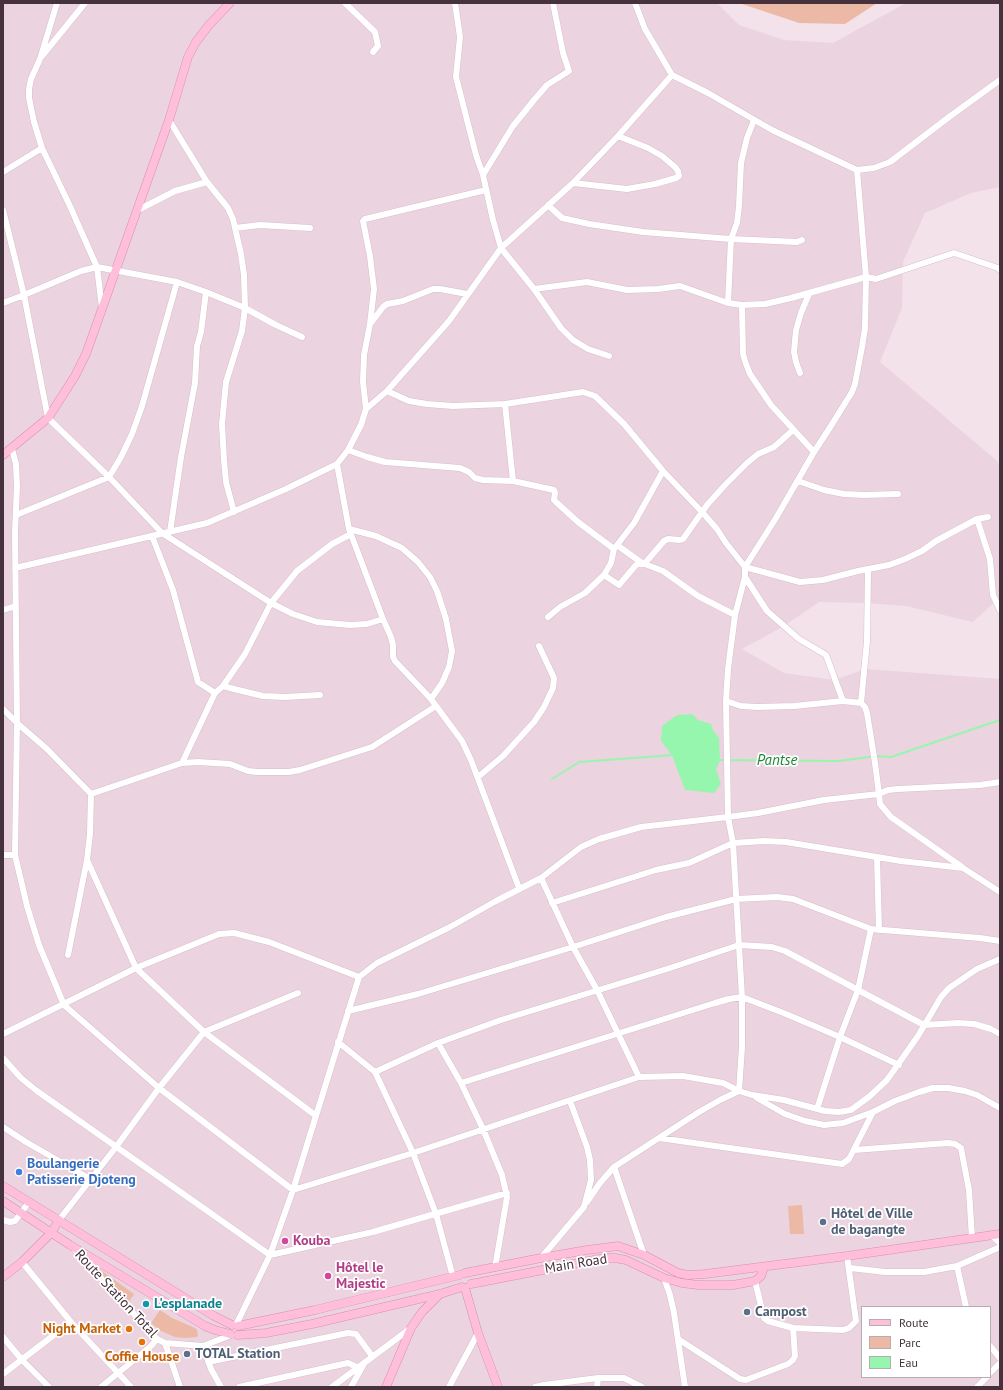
<!DOCTYPE html>
<html>
<head>
<meta charset="utf-8">
<style>
	body { margin:0 }
	#map { position:relative; width:1003px; height:1390px; overflow:hidden; background:#f3e2ea; font-family:"PT Sans",sans-serif }
	canvas { display:block }
	.frame { position:absolute; inset:0; border:4px solid #45323c; pointer-events:none }
	.legend { position:absolute; left:861px; top:1306px; width:130px; height:72px; box-sizing:border-box; background:#fff; border:1px solid #b5adb1; margin:0; padding:5px 7px; list-style:none; font-size:12px; color:#45323c }
	.legend li { display:flex; align-items:center; gap:8px; height:20px }
	.legend b { width:20px; border:1px solid #b5adb1 }
</style>
</head>
<body>
<div id="map">
<canvas width="1003" height="1390"></canvas>
<div class="frame"></div>
<ul class="legend">
<li><b style="height:5px;background:#ffbfda"></b>Route</li>
<li><b style="height:11px;background:#ecb9a6"></b>Parc</li>
<li><b style="height:11px;background:#97f6ad"></b>Eau</li>
</ul>
</div>
<script>
const ctx = document.querySelector('canvas').getContext('2d');
ctx.lineJoin = 'round';
function fillPath(path, color) { ctx.fillStyle = color; ctx.fill(path, 'evenodd'); }
const toPath = rows => new Path2D(rows.map(r => 'M' + r).join(''));
function strokePath(path, color, width, dash) { ctx.strokeStyle = color; ctx.lineWidth = width; ctx.lineCap = dash ? 'butt' : 'round'; ctx.setLineDash(dash || []); ctx.stroke(path); }
function drawText(font, color, halo, rows, align = 'center') {
  ctx.font = font + ' "PT Sans",sans-serif'; ctx.lineWidth = 3.5; ctx.setLineDash([]); ctx.textBaseline = 'middle'; ctx.strokeStyle = halo; ctx.fillStyle = color; for (const [text, x, y, turn = 0] of rows) {
    ctx.save(); ctx.translate(x, y); ctx.rotate((+turn || 0) * Math.PI / 180); ctx.textAlign = isNaN(turn) ? turn : align; if (halo) ctx.strokeText(text, 0, 0); ctx.fillText(text, 0, 0); ctx.restore();
  }
}
fillPath(toPath([
	[3,3,717,3,739,25,784,40,833,43,906,3,1000,3,1000,187,971,193,925,213,903,262,902,308,880,362,996,460,1000,466,1000,597,973,622,906,606,867,603,819,602,784,626,742,649,784,673,835,680,865,669,1000,679,1000,1387,3,1387],
	[862,1307,990,1307,990,1377,862,1377]
]), '#ebd3df');
fillPath(toPath([
	[739,3,877,3,845,24,799,23],
	[802,1205,804,1234,790,1234,788,1206],
	[95,1266,134,1294,130,1300,128,1302,94,1267],
	[160,1310,172,1318,195,1328,197,1330,198,1336,196,1337,186,1338,175,1337,161,1331,151,1323]
]), '#ecb9a6');
fillPath(toPath([
	[692,714,698,720,711,724,713,730,719,738,720,760,716,769,721,784,714,793,685,790,672,755,661,741,662,726,677,715]
]), '#97f6ad');
strokePath(toPath([
	[718,760,839,761,876,756,891,757,1000,720],
	[552,779,579,762,674,755]
]), '#97f6ad', 2);
const street = toPath([
	[57,3,40,59,31,79,29,89,29,98,34,122,42,148,69,204,97,267,102,308],
	[345,3,375,32,378,46,373,52],
	[635,3,645,29,672,75,708,93,772,130,857,170,866,277,876,279,954,253,998,268,1000,270],
	[42,56,85,3],
	[169,120,207,182],
	[857,170,874,168,890,162,949,117,1000,80],
	[3,172,42,148],
	[483,175,513,126,534,100,547,85,569,71,563,53,553,3],
	[573,183,627,189,655,184,676,178,679,176,678,171,675,167,662,156,648,148,618,136],
	[548,205,562,218,589,224,643,232,731,239,737,223,739,206,741,163,747,138,754,120],
	[3,210,24,295,3,303],
	[136,211,175,191,207,182,228,208,233,219,241,254,244,275,245,308,242,331,226,382,222,424,224,460,226,482,234,512],
	[235,228,260,225,310,228],
	[177,282,206,292,245,308,276,325,302,337],
	[728,303,731,239,797,242,802,240],
	[742,305,743,354,746,364,750,374,771,405,814,452],
	[371,323,383,307,387,304,403,301,433,289,440,289,467,294],
	[609,356,588,349,573,340,561,328,534,289,501,248,573,183,618,136,672,75],
	[800,373,796,362,794,352,796,330,801,313,809,294],
	[387,391,409,401,427,404,453,406,505,404,583,392,595,396,624,424,663,471,702,512,717,529,726,543,745,567,776,518,814,452,829,429,852,392,855,384,862,347,865,328,866,277,791,298,765,304,742,305,728,303,680,286,658,289,627,290,587,282,534,289],
	[505,404,513,481],
	[366,409,363,382,364,355,370,324,374,289,370,256,363,221,365,219,486,190],
	[12,449,16,464,17,486,15,532,17,723,15,855,27,906,39,945,64,1005,159,1088,293,1190,413,1153,639,1077,683,1076,723,1083,739,1091,742,1047,742,997,733,843,689,863,656,870,552,903],
	[348,450,367,457,385,462,460,468,469,472,475,478,483,480,513,481,554,490,555,493,554,500,556,502,578,522,614,549],
	[337,464,349,529,383,619],
	[798,481,824,490,844,494,864,495,898,494],
	[16,515,109,477,121,457,132,434,142,406,177,282,97,267,81,271,24,295,48,418,109,477,162,533,271,603,245,654,223,686,215,693,182,763],
	[977,519,990,559,993,595,1000,610],
	[349,529,376,536,402,548,418,562,430,577,437,591,446,619,452,651,449,667,442,683,431,699],
	[170,532,181,457,195,383,197,346,201,332,206,292],
	[351,534,332,544,297,571,271,603,293,614,317,622,350,625,367,624,383,619,391,637,393,645,393,657,395,661,431,699,462,741,471,760,519,888],
	[152,536,173,590,198,682,215,693],
	[617,545,642,563,663,571,698,596,735,615],
	[15,568,207,523,286,489,337,464,348,450,361,425,366,409,387,391,449,321,501,248,493,220,483,175,476,155,456,77,460,37,455,3],
	[604,575,619,585,636,565,646,562,664,541,668,539,680,540,683,539,707,505,725,485,747,463,758,454,774,447,793,430],
	[745,577,767,611,799,639,826,655,843,701],
	[3,610,16,606],
	[548,617,560,607,585,593,604,575,611,563,614,549,634,523,663,471],
	[223,686,234,689,263,696,285,697,320,695],
	[726,701,741,706,757,707,794,706,843,701,861,703,865,707,867,713,875,763,879,794,824,800,758,813,728,817,726,701,728,669,735,615,745,577,745,567,800,582,823,580,858,571,889,565,905,559,922,551,936,541,977,519,988,517],
	[861,703,867,641,868,570],
	[3,709,17,723,47,749,91,794,90,834,87,860,68,955],
	[478,777,503,756,534,722,544,707,553,688,554,678,539,646],
	[91,794,182,763,198,762,230,764,248,771,257,772,289,772,300,770,372,747,436,706],
	[3,855,15,855],
	[877,858,879,930],
	[87,860,136,968,204,1032,315,1115],
	[962,867,891,817,880,804,879,794,888,790,898,789,980,785,1000,782],
	[541,878,581,847,599,839,641,827,728,817,733,843,764,841,786,842,901,861,963,868,1000,892],
	[359,977,377,963,450,927,496,901,541,878,573,947,597,990,639,1077],
	[348,1011,418,994,573,947,666,917,736,899,777,897,793,899,871,929],
	[3,1034,136,968,219,934,234,933,269,942,359,977,293,1190,270,1255,236,1325],
	[338,1042,375,1072,413,1153,436,1214,453,1277],
	[438,1043,501,1020,667,969,739,945,772,947,785,951,858,990,871,929,980,938,1000,941],
	[3,1058,21,1078,37,1091,270,1255,373,1232,507,1193],
	[899,1065,840,1037,858,990,924,1025,958,1023,974,1024,991,1029,1000,1034],
	[375,1072,438,1043,461,1083,483,1129,502,1175,507,1197,495,1268],
	[461,1083,715,1003,729,999,742,997,786,1014,840,1037,817,1109],
	[757,1098,785,1114,805,1121,824,1125,843,1123,873,1112,895,1101,919,1092,933,1088,948,1088,965,1091,977,1095,1000,1108],
	[3,1127,26,1142,90,1179],
	[659,1138,842,1164,849,1159,873,1112],
	[854,1150,948,1143,955,1144,961,1148,969,1190,972,1238],
	[614,1167,699,1112,720,1100,739,1091,752,1095,784,1100,825,1111,839,1112,851,1110,870,1096,887,1080,918,1036,941,997,949,988,977,969,1000,959],
	[587,1202,600,1183,614,1167,644,1255],
	[3,1220,10,1222,15,1221,29,1202],
	[59,1220,116,1147,159,1088,204,1032,298,993],
	[991,1235,1000,1243],
	[75,1250,157,1339,165,1343,203,1346,231,1335],
	[541,1258,584,1207,591,1180,590,1160,587,1147,570,1101],
	[22,1262,71,1322,131,1387],
	[850,1268,885,1272,924,1272,957,1266],
	[664,1278,670,1295,674,1313,685,1387],
	[755,1281,764,1318,768,1321,793,1328,843,1330,849,1328,856,1321,847,1256],
	[966,1307,957,1266,1000,1247],
	[3,1337,22,1360,49,1387],
	[678,1339,740,1379,746,1380,788,1364,793,1360,795,1356,793,1328],
	[165,1343,180,1387],
	[203,1346,211,1369,221,1387],
	[990,1346,1000,1358],
	[208,1362,348,1333,356,1334,372,1356],
	[990,1373,1000,1363],
	[3,1374,71,1322],
	[101,1387,151,1346,157,1339],
	[239,1387,348,1363,357,1367],
	[332,1387,411,1328],
	[351,1387,365,1362],
	[449,1387,478,1333],
	[535,1387,544,1385,598,1378],
	[597,1387,598,1378,624,1378,642,1387],
	[977,1387,987,1377]
]);
const secondary = toPath([
	[3,455,48,418,75,376,86,354,169,120,188,57,196,42,209,25,230,3],
	[3,1186,214,1316,232,1325],
	[3,1201,70,1245,205,1326,215,1330,230,1334],
	[465,1273,541,1258,587,1250,618,1246,644,1255,678,1273,688,1275,705,1274,847,1256,1000,1234],
	[3,1277,22,1262,51,1233,59,1220],
	[471,1284,604,1258,615,1258,626,1260,664,1278,682,1283,698,1285,733,1285,755,1281,761,1276,764,1267],
	[465,1288,478,1333,498,1387],
	[238,1326,315,1310,460,1275],
	[238,1335,266,1333,312,1324,440,1294,462,1287],
	[386,1387,411,1328,422,1312,440,1294]
]);
strokePath(street, '#dabecc', 7);
strokePath(secondary, '#da8fb0', 9);
strokePath(street, '#fff', 6);
strokePath(secondary, '#ffbfda', 8);
for (const [x, y, r, color] of [
	[19,1172,4,"#3f7fe0"],
	[823,1222,4,"#5c6f8a"],
	[285,1241,4,"#d1479c"],
	[328,1276,4,"#d1479c"],
	[146,1304,4,"#0f9aa8"],
	[747,1312,4,"#5c6f8a"],
	[129,1329,4,"#e8710a"],
	[142,1342,4,"#e8710a"],
	[187,1354,4,"#5c6f8a"]
]) { const dot = new Path2D(); dot.arc(x, y, r, 0, 2 * Math.PI); ctx.fillStyle = color; ctx.fill(dot); strokePath(dot, '#fff', 1.5); }
drawText('bold 14px', '#366cbe', '#fff', [
	["Boulangerie",27,1164],
	["Patisserie Djoteng",27,1180]
], 'left');
drawText('bold 14px', '#4e5e75', '#fff', [
	["Hôtel de Ville",831,1214],
	["de bagangte",831,1230],
	["Campost",755,1312],
	["TOTAL Station",195,1354]
], 'left');
drawText('bold 14px', '#b23c85', '#fff', [
	["Kouba",293,1241],
	["Hôtel le",336,1268],
	["Majestic",336,1284]
], 'left');
drawText('14px', '#45323c', '#fff', [
	["Main Road",576,1264,-9],
	["Route Station Total",116,1294,47]
]);
drawText('bold 14px', '#0d838f', '#fff', [
	["L'esplanade",154,1304]
], 'left');
drawText('bold 14px', '#c56008', '#fff', [
	["Night Market",121,1329],
	["Coffie House",142,1357,"center"]
], 'right');
drawText('italic 15px', '#1d8737', '#fff', [
	["Pantse",777,761]
]);
</script>
</body>
</html>
